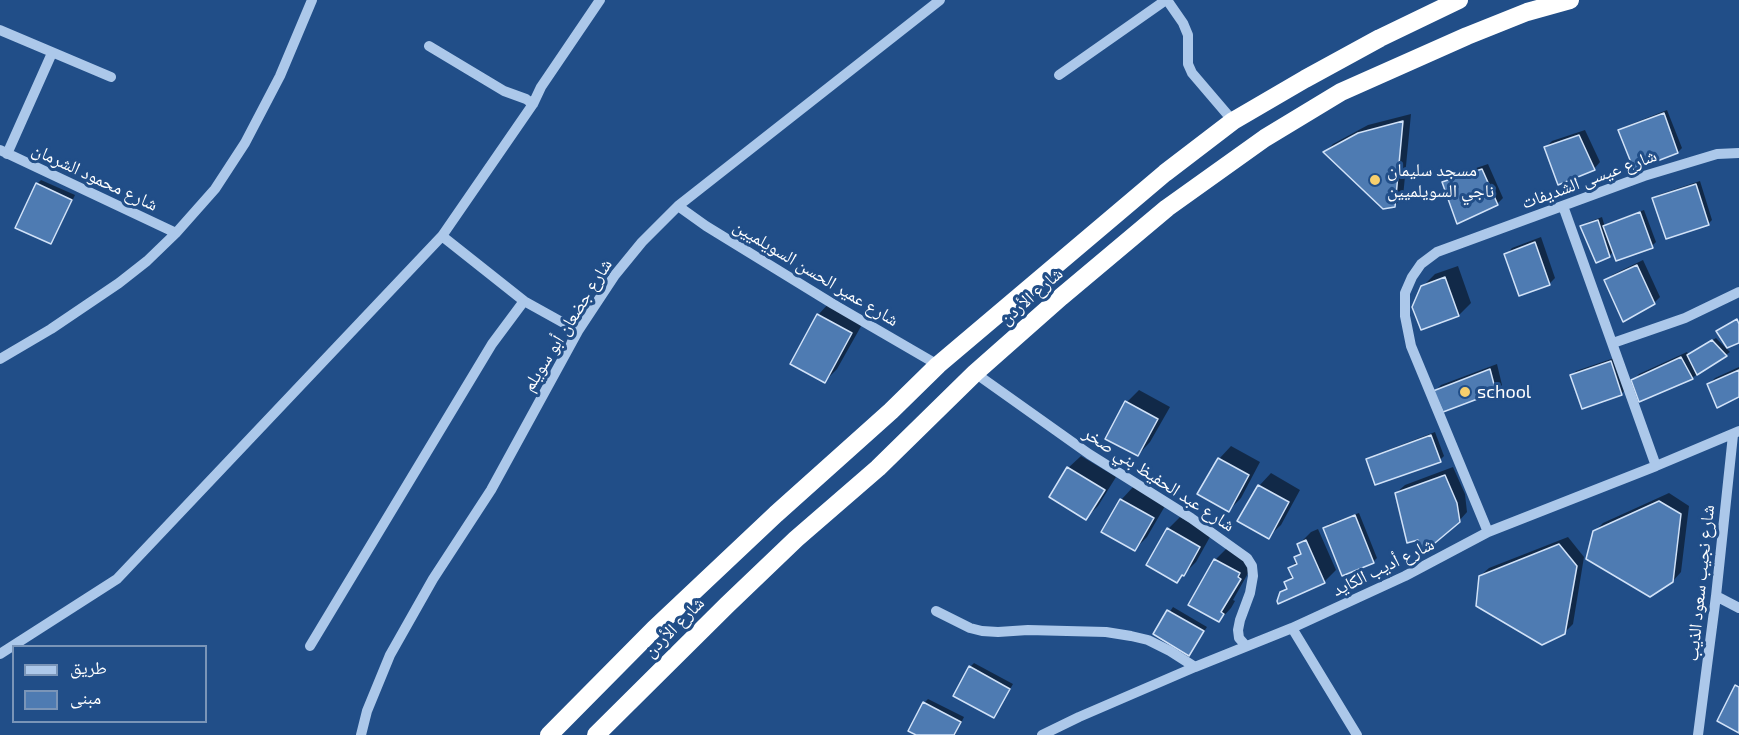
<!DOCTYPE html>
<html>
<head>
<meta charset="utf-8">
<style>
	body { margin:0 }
	#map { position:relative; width:1739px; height:735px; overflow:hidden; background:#214e88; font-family:"Exo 2","Noto Naskh Arabic",sans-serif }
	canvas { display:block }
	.legend { position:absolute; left:12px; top:645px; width:195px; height:78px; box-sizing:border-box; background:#214e88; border:2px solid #7a95b8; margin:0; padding:8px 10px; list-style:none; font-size:18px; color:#fff }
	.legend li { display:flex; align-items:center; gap:12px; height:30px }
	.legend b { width:30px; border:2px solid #7a95b8 }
</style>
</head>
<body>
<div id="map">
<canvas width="1739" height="735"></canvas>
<ul class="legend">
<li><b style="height:8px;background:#acc8ea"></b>طريق</li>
<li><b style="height:16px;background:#4e7bb2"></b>مبنى</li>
</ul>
</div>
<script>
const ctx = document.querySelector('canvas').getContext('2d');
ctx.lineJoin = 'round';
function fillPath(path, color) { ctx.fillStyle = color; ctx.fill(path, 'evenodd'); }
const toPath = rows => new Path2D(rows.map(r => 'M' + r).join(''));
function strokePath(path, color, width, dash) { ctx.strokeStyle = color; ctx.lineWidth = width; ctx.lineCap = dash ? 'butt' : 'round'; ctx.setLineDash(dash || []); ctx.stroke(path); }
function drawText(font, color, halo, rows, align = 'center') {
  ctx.font = font + ' "Exo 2","Noto Naskh Arabic",sans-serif'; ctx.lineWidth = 6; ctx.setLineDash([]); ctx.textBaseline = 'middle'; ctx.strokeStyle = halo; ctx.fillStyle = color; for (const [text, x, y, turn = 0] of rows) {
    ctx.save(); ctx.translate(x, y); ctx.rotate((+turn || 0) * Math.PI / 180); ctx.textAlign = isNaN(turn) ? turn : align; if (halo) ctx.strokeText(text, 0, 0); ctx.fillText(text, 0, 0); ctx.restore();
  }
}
fillPath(toPath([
	[1667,110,1682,148,1678,152,1634,168,1620,130,1624,127],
	[1411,114,1403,197,1394,206,1325,152,1333,144,1368,125],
	[1585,130,1600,162,1594,169,1546,147,1552,141],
	[1488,164,1503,198,1497,204,1444,183,1450,177],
	[41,180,75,195,54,239,51,243,37,184],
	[1700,181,1712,220,1708,224,1654,199,1658,195],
	[1644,210,1656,242,1652,246,1614,251,1609,256,1582,227,1586,223,1602,217,1605,227,1609,223],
	[1541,237,1555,278,1549,284,1506,255,1512,248],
	[1643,260,1660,297,1654,303,1606,281,1612,275],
	[1458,266,1471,303,1459,315,1422,329,1422,287,1435,274],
	[830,302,864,321,837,369,825,381,818,315],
	[1716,338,1730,352,1692,378,1633,381,1639,374,1687,352,1689,355],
	[1614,358,1625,390,1621,394,1572,375,1576,371],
	[1497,364,1502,385,1495,391,1435,391,1441,385],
	[1739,367,1739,395,1709,384,1715,378],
	[1139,390,1170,407,1150,442,1138,455,1127,402],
	[1435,432,1444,456,1440,460,1368,459,1372,456],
	[1231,446,1260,462,1241,498,1229,510,1219,459],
	[1081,456,1116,477,1098,506,1086,518,1068,468],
	[1453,467,1465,494,1467,512,1459,521,1396,493,1405,485],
	[1271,473,1300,490,1281,525,1268,537,1259,486],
	[1133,487,1165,506,1147,537,1135,549,1121,500],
	[1669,493,1689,506,1681,572,1673,581,1594,532,1603,523],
	[1359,513,1377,558,1373,562,1325,528,1329,524],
	[1180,517,1211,535,1196,562,1177,581,1168,529],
	[1318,529,1336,570,1324,582,1281,593,1288,587,1286,583,1293,575,1290,568,1297,561,1296,557,1302,551,1299,544,1311,532],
	[1568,537,1584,557,1573,624,1564,633,1480,576,1489,568],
	[1228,547,1252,566,1233,600,1235,601,1231,608,1219,621,1190,604,1216,559],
	[1173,607,1207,627,1189,654,1155,634],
	[974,663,1013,684,994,717,970,667],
	[928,699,964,717,955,735,919,735,924,703]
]), '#0007');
const building = toPath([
	[1664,113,1678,153,1634,170,1618,130,1664,113],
	[1403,121,1395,207,1383,209,1323,152,1358,133,1403,121],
	[1579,135,1595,170,1558,185,1544,147,1579,135],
	[1482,169,1498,205,1457,224,1442,182,1482,169],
	[36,183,72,200,51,244,15,228,36,183],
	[1696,184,1709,225,1666,239,1652,198,1696,184],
	[1640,212,1653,248,1616,261,1603,226,1640,212],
	[1598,220,1610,257,1596,263,1580,226,1598,220],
	[1535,242,1550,285,1519,296,1504,254,1535,242],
	[1637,265,1655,304,1623,322,1604,280,1637,265],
	[1445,277,1459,316,1421,330,1412,307,1421,286,1445,277],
	[817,314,852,333,825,383,790,364,817,314],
	[1737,319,1739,324,1739,343,1727,348,1716,331,1737,319],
	[1712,340,1727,356,1697,375,1687,355,1712,340],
	[1681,357,1693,379,1639,402,1631,380,1681,357],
	[1611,361,1622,395,1582,409,1570,375,1611,361],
	[1490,369,1496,392,1443,412,1433,391,1490,369],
	[1739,370,1739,397,1717,408,1707,384,1739,370],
	[1125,401,1158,419,1138,456,1105,439,1125,401],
	[1431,435,1441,462,1375,485,1366,459,1431,435],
	[1218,458,1249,475,1229,512,1197,494,1218,458],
	[1067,467,1105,490,1086,520,1049,497,1067,467],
	[1445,475,1457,503,1460,522,1429,548,1422,549,1418,540,1407,543,1395,493,1445,475],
	[1258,485,1289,502,1269,539,1237,521,1258,485],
	[1120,499,1154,518,1135,551,1101,532,1120,499],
	[1659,501,1681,514,1673,582,1650,597,1586,559,1593,531,1659,501],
	[1355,515,1374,563,1342,576,1323,528,1355,515],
	[1167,528,1200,547,1184,576,1182,575,1177,583,1146,565,1167,528],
	[1306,540,1325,583,1278,604,1277,601,1280,592,1287,589,1284,582,1293,578,1288,568,1297,564,1294,557,1301,554,1297,544,1306,540],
	[1559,544,1577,566,1565,634,1542,645,1476,606,1479,576,1559,544],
	[1214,559,1240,573,1238,577,1241,579,1221,612,1224,614,1219,622,1188,605,1214,559],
	[1167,610,1204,631,1189,656,1153,634,1167,610],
	[969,666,1010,689,994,718,953,696,969,666],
	[1735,685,1739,687,1739,733,1717,721,1735,685],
	[923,702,961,722,954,735,916,735,908,731,923,702]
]);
fillPath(building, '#4e7bb2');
strokePath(building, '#d1e2f8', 1.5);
strokePath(toPath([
	[1167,0,1183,23,1188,35,1188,64,1192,73,1233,121],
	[0,30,111,77],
	[429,46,504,91,526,99,533,104,541,87,600,0],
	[1059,75,1166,0],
	[0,150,176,233],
	[7,154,52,53],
	[678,206,706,226,833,304,938,365],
	[1563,206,1656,466],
	[442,236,524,301],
	[1613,343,1685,318,1739,292],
	[0,359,51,329,119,283,147,261,176,233,215,189,245,143,280,76,312,0],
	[975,373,1089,454,1191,518,1247,558,1252,566,1253,576,1250,593,1240,620,1238,630,1239,638,1246,646],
	[1488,532,1411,346,1405,316,1405,293,1412,277,1421,264,1437,252,1644,176,1717,154,1739,153],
	[1716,596,1739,608],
	[936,611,970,628,982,631,998,632,1028,630,1106,632,1131,636,1148,640,1170,651,1195,667],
	[1292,628,1357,735],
	[310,646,492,344,524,301,578,331],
	[0,654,117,579,442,236,533,104],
	[361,735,367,711,390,655,433,579,491,490,578,331,615,275,642,242,678,206,940,0],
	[1042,735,1079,717,1195,667,1292,628,1405,576,1488,532,1656,466,1739,431],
	[1698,735,1716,596,1733,435]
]), '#acc8ea', 10);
strokePath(toPath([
	[549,735,654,629,776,514,891,411,938,365,1165,173,1233,121,1305,79,1380,38,1459,0],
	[596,735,727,605,796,539,878,468,975,373,1061,297,1167,208,1265,138,1341,92,1467,36,1527,12,1570,0]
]), '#fff', 18);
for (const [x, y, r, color] of [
	[1375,180,6,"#f7cf6d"],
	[1465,392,6,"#f7cf6d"]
]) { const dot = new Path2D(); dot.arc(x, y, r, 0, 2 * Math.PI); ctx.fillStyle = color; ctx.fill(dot); strokePath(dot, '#214e88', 2); }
drawText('18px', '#fff', '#214e88', [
	["مسجد سليمان",1387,170],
	["ناجي السويلميين",1387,191],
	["school",1477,392]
], 'left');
drawText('18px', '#fff', '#214e88', [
	["شارع محمود الشرمان",95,177,25],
	["شارع عيسى الشديفات",1589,179,-20],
	["شارع عمير الحسن السويلميين",816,273,31],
	["شارع الأردن",1031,296,-41],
	["شارع جضعان أبو سويلم",567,325,-58],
	["شارع عبد الحفيظ بني صخر",1159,479,33],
	["شارع أديب الكايد",1383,567,-26],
	["شارع نجيب سعود الذيب",1700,583,-84],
	["شارع الأردن",674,627,-45]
]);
</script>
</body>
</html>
